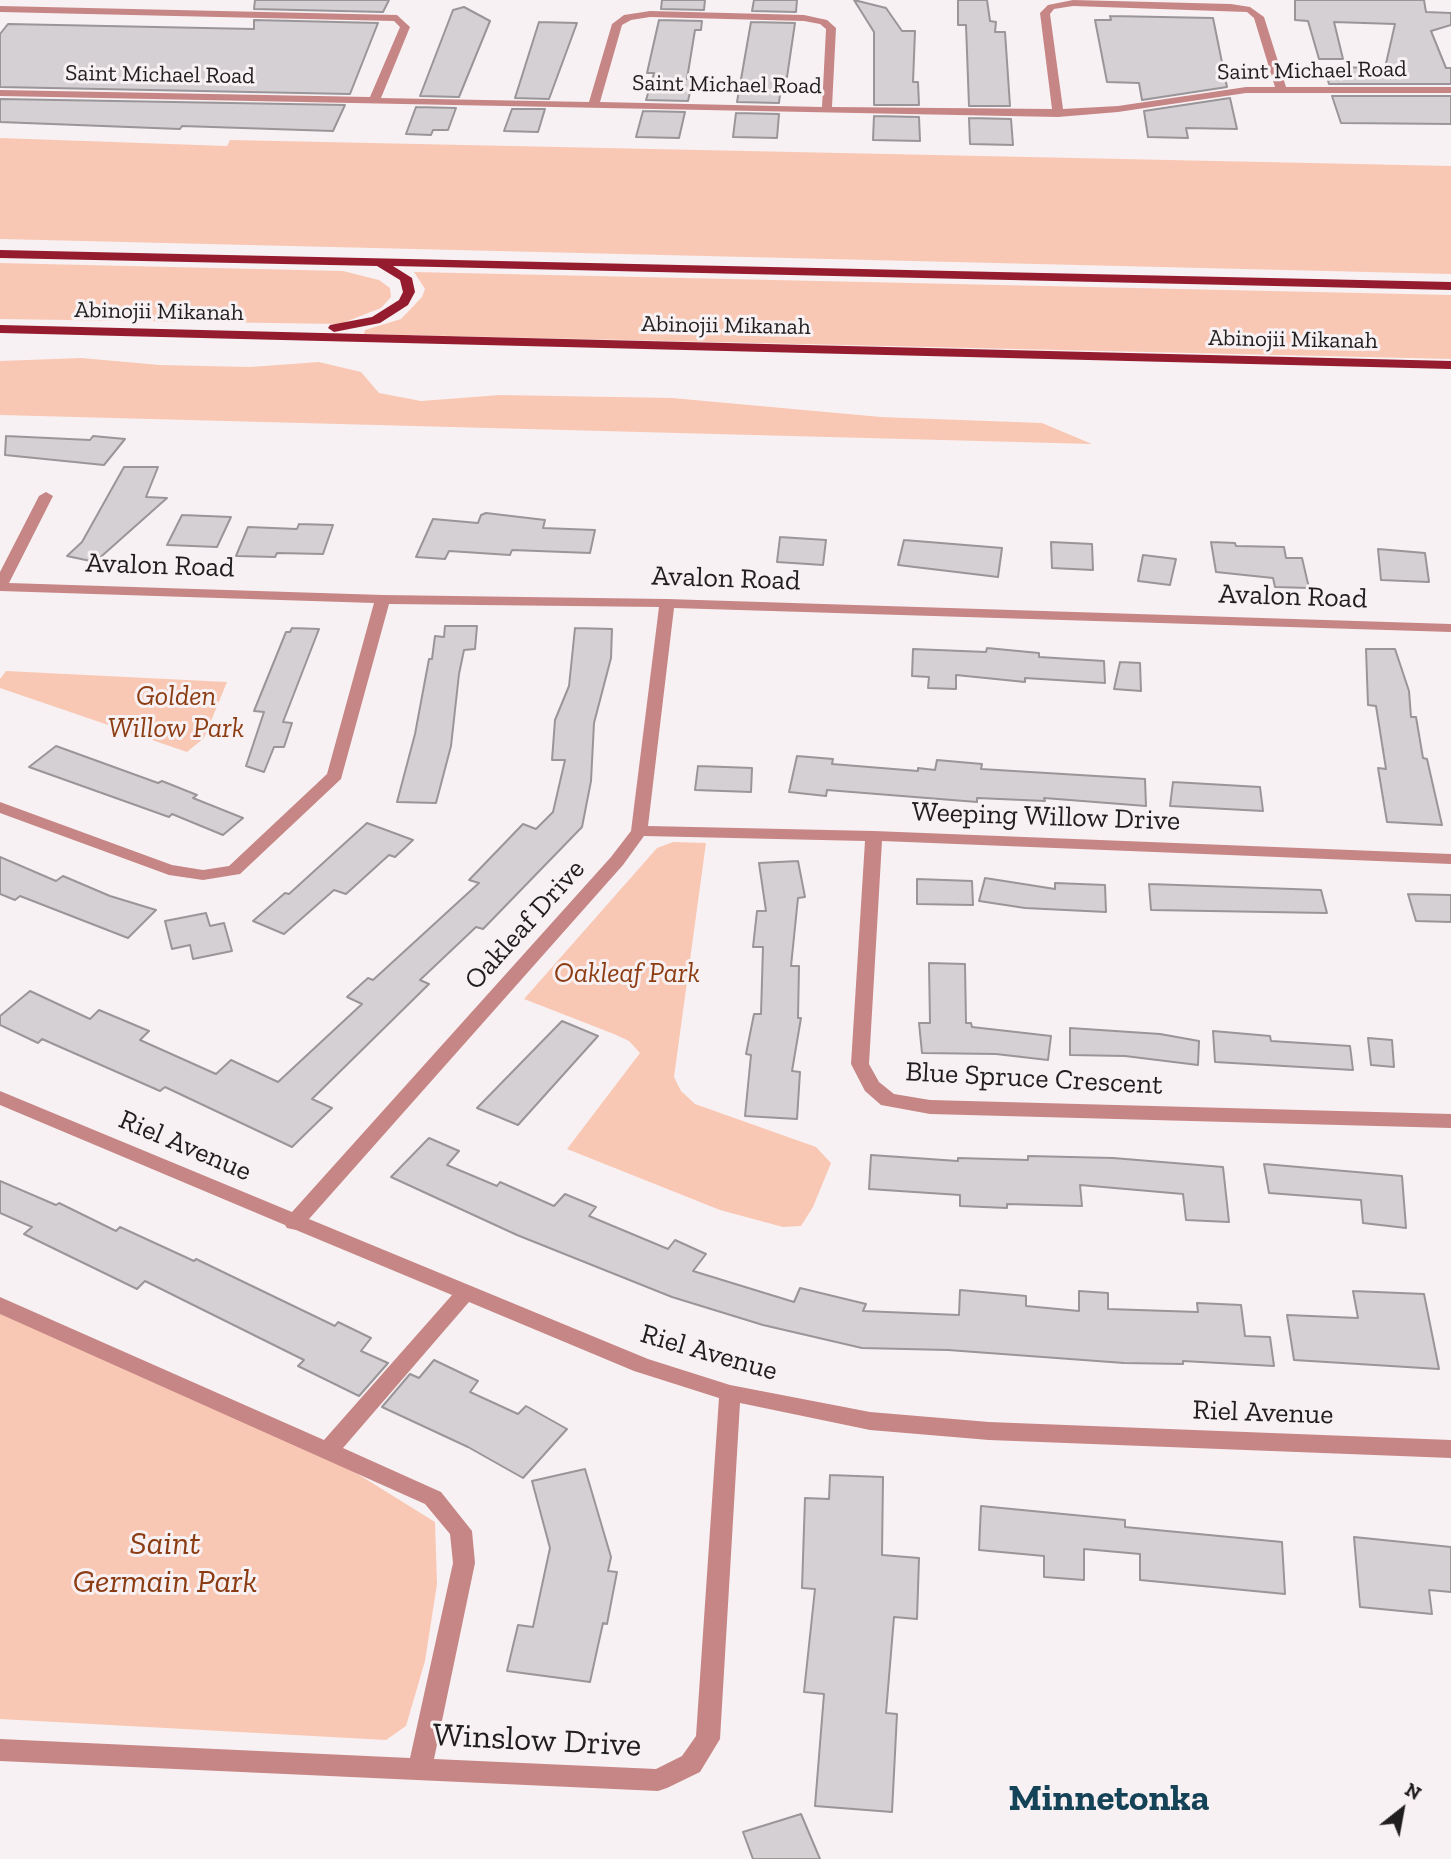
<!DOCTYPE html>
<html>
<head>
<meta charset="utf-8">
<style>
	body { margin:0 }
	#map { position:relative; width:1451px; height:1859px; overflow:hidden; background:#f8f1f3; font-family:"Zilla Slab",serif }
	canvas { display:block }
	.north { position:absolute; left:1367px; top:1775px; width:70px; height:70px; -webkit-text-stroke:5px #f8f1f3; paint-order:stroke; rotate:31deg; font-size:19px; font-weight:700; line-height:28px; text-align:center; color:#201e1f }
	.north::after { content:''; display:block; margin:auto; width:24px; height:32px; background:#201e1f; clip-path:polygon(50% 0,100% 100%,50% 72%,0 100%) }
</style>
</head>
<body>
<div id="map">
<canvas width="1451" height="1859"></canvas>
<div class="north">N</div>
</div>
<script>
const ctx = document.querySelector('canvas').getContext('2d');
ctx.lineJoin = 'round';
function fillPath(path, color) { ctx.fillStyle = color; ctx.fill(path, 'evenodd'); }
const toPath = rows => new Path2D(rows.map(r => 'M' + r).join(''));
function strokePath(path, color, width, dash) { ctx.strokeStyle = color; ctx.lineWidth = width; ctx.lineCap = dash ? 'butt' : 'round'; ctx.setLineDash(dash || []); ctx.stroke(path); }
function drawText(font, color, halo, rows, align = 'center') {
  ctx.font = font + ' "Zilla Slab",serif'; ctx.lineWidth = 6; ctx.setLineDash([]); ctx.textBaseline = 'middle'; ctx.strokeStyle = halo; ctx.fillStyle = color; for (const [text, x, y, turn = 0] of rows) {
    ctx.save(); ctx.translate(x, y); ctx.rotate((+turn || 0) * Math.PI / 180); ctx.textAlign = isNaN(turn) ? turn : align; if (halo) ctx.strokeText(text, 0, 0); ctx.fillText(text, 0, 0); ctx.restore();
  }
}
fillPath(toPath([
	[0,138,227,146,230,140,1451,166,1451,274,0,239],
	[0,263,343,271,379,280,390,288,391,297,381,308,340,324,0,319],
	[414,272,1451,295,1451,359,364,334,365,330,401,319,422,297,425,289],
	[81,358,160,365,250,367,319,362,361,372,379,393,421,401,500,395,672,398,881,417,1042,423,1092,444,0,415,0,361],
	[6,671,227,682,204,738,187,752,0,688,0,679],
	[673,842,706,843,674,1077,681,1091,695,1104,816,1147,831,1163,813,1207,801,1226,783,1227,720,1210,567,1149,640,1053,629,1041,614,1034,524,999,657,848],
	[0,1311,340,1463,435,1522,437,1584,425,1661,406,1726,386,1740,0,1719]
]), '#f9c8b4');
const building = toPath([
	[255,0,389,0,383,12,254,9,255,0],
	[662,0,705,0,704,10,661,9,662,0],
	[754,0,797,0,796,12,752,11,754,0],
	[854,0,886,8,902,31,915,31,913,82,918,82,919,105,874,105,874,32,854,0],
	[958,0,987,0,990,21,996,22,995,32,1005,32,1010,106,969,106,966,25,958,25,958,0],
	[1295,0,1424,0,1426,12,1451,13,1451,25,1431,31,1446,68,1451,68,1451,84,1329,84,1324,67,1385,68,1395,24,1334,22,1343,59,1319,59,1308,21,1295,20,1295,0],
	[464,7,490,21,459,97,420,96,453,10,464,7],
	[1110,16,1213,18,1227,87,1142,100,1139,83,1107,82,1095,20,1111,20,1110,16],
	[254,20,378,23,350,94,0,87,0,34,8,24,254,29,254,20],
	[659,20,702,21,701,30,695,30,687,79,693,79,688,101,646,100,654,73,647,73,659,20],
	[539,22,577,23,549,99,515,98,539,22],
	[751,22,795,23,787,77,782,77,779,103,737,102,751,22],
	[1332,96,1451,96,1451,124,1341,123,1332,96],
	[1230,98,1237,129,1186,128,1188,138,1148,137,1144,111,1230,98],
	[0,99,345,105,333,131,182,126,180,129,0,122,0,99],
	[416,107,456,108,448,130,433,130,431,135,406,134,416,107],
	[512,109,545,109,538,132,504,131,512,109],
	[643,111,685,112,679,138,636,137,643,111],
	[736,113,779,114,777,138,733,137,736,113],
	[874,116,919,117,920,141,873,140,874,116],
	[969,118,1011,119,1013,145,970,144,969,118],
	[6,436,90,440,93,436,125,439,104,465,5,455,6,436],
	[124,467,158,467,146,497,167,498,95,562,67,556,82,542,124,467],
	[486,513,545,520,543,528,595,530,590,553,512,550,510,555,449,551,445,559,416,557,433,519,478,523,481,515,486,513],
	[182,515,231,517,217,547,167,545,182,515],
	[299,524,333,525,323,554,277,553,275,557,236,556,248,527,297,529,299,524],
	[780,537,826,540,823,565,777,562,780,537],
	[904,540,1002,548,998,577,898,565,904,540],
	[1051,542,1092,544,1093,570,1052,568,1051,542],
	[1211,542,1235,543,1236,546,1284,547,1286,558,1302,558,1309,588,1275,587,1273,578,1216,572,1211,542],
	[1378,549,1425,553,1429,582,1381,580,1378,549],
	[1143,555,1176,559,1170,585,1138,581,1143,555],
	[445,626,477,626,475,649,464,650,459,674,451,746,436,803,397,802,415,734,429,659,432,659,435,636,444,637,445,626],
	[292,628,319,629,283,722,292,723,284,747,274,747,264,772,246,766,264,712,254,711,286,632,290,632,292,628],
	[575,628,612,629,611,658,594,723,591,781,582,827,483,929,476,927,420,980,429,984,312,1099,332,1108,292,1147,165,1087,160,1091,42,1039,38,1043,0,1025,0,1016,30,991,90,1019,99,1010,149,1031,140,1040,216,1074,231,1060,278,1082,362,1004,347,997,368,978,373,980,479,883,469,880,523,824,536,829,553,812,565,760,552,760,555,720,569,686,575,628],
	[987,648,1039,653,1039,657,1104,661,1105,683,1025,678,1025,682,956,675,956,689,928,688,929,677,912,676,913,649,986,652,987,648],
	[1366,649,1395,649,1409,691,1411,717,1416,717,1423,758,1427,759,1442,825,1387,822,1378,768,1386,769,1376,706,1368,705,1366,649],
	[1120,662,1140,663,1141,691,1114,689,1120,662],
	[56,746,158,783,162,781,197,795,193,798,243,818,223,835,172,814,169,817,29,767,56,746],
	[797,756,833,759,832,764,918,771,918,768,935,770,937,760,982,764,981,769,1145,779,1146,806,1044,798,1045,801,977,798,977,802,827,790,826,796,789,792,797,756],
	[698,766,752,768,751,792,695,790,698,766],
	[1173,782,1260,787,1263,811,1170,806,1173,782],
	[367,823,413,840,395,857,389,855,346,894,334,890,284,934,253,921,285,893,289,894,367,823],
	[0,857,56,881,63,876,110,896,156,910,128,938,20,896,15,900,0,894,0,857],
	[798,861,805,897,798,898,791,966,799,966,798,1018,801,1018,792,1071,800,1072,797,1119,745,1116,751,1055,746,1054,754,1014,761,1014,763,947,753,947,757,911,766,911,759,863,798,861],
	[985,878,1055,889,1055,883,1105,885,1106,912,1025,908,979,901,985,878],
	[917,879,972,881,973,905,917,904,917,879],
	[1149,884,1321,890,1327,913,1151,910,1149,884],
	[1408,894,1451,895,1451,922,1416,921,1408,894],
	[206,913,210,926,224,923,232,951,193,959,190,945,172,949,165,921,206,913],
	[929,963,965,964,966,1023,971,1023,972,1027,1051,1036,1048,1060,996,1054,922,1053,919,1023,930,1023,929,963],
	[562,1021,598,1036,518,1125,477,1108,562,1021],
	[1070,1028,1160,1034,1199,1041,1198,1065,1125,1056,1070,1055,1070,1028],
	[1213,1031,1270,1036,1271,1041,1350,1046,1353,1070,1215,1062,1213,1031],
	[1368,1038,1392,1040,1394,1067,1371,1065,1368,1038],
	[429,1138,459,1151,447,1165,497,1186,500,1182,554,1206,565,1194,596,1207,589,1216,668,1249,675,1240,706,1254,693,1271,794,1302,800,1288,866,1304,863,1311,959,1315,960,1290,1026,1296,1026,1306,1079,1311,1079,1291,1108,1293,1108,1309,1198,1312,1197,1303,1241,1305,1245,1336,1270,1337,1274,1366,1183,1361,1183,1364,1124,1363,948,1350,862,1348,763,1325,672,1297,517,1235,391,1177,429,1138],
	[871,1155,958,1161,958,1158,1028,1160,1028,1156,1113,1158,1223,1167,1229,1222,1186,1220,1183,1194,1080,1185,1082,1206,1007,1204,1007,1208,960,1206,960,1195,869,1189,871,1155],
	[1264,1164,1402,1176,1406,1228,1363,1223,1361,1200,1269,1193,1264,1164],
	[0,1181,56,1205,59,1203,116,1231,120,1227,194,1261,196,1259,335,1326,338,1322,371,1338,361,1351,388,1363,359,1396,298,1366,304,1360,145,1281,137,1289,24,1234,32,1227,0,1213,0,1181],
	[1353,1291,1424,1294,1439,1369,1294,1360,1287,1315,1358,1318,1353,1291],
	[434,1360,478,1381,470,1392,518,1414,526,1406,567,1429,523,1478,468,1447,382,1407,410,1374,419,1378,434,1360],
	[585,1469,611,1557,608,1571,617,1572,607,1624,603,1623,590,1682,507,1671,518,1625,533,1627,550,1548,532,1481,585,1469],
	[830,1475,883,1477,882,1555,919,1558,917,1619,894,1617,886,1713,897,1714,892,1812,815,1806,824,1694,804,1692,815,1589,802,1588,805,1498,829,1499,830,1475],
	[981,1506,1125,1520,1125,1527,1282,1542,1285,1594,1140,1580,1140,1554,1084,1549,1084,1580,1044,1577,1044,1556,979,1550,981,1506],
	[1354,1537,1451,1547,1451,1592,1429,1590,1432,1614,1360,1607,1354,1537],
	[801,1814,820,1859,753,1859,743,1832,801,1814]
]);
fillPath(building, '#d5d0d4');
strokePath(building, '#999599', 2);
fillPath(toPath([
	[1073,0,1231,4,1250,7,1264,17,1286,87,1451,87,1451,93,1246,93,1118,112,1058,117,0,96,0,90,370,97,400,27,394,21,0,12,0,6,397,15,410,27,381,98,589,102,612,24,624,15,650,11,804,15,827,20,836,28,832,107,1052,109,1040,13,1048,5,1073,0],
	[1073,6,1247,12,1254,18,1275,87,1246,87,1118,106,1063,109,1050,14,1054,9,1073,6],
	[650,17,804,21,820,24,826,29,822,107,600,102,622,25,631,20,650,17],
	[46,492,53,496,9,583,383,595,667,599,1451,624,1451,632,674,608,648,826,874,831,1451,854,1451,864,882,841,869,1064,879,1082,894,1094,930,1100,1451,1114,1451,1128,930,1114,881,1105,865,1091,851,1064,865,841,644,836,623,865,309,1219,648,1359,730,1385,870,1412,989,1422,1451,1440,1451,1458,989,1440,870,1430,740,1403,720,1739,700,1772,667,1788,658,1791,0,1761,0,1739,410,1758,453,1563,450,1534,425,1504,0,1314,0,1297,324,1440,452,1295,296,1230,287,1228,285,1225,0,1105,0,1091,292,1212,611,857,631,831,659,607,389,604,341,779,240,874,203,880,169,875,0,813,0,802,172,865,203,870,229,866,327,774,374,603,0,591,0,572,39,496,46,492],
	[469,1302,634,1371,719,1398,696,1736,682,1756,656,1769,434,1759,475,1563,472,1531,441,1492,343,1448,469,1302]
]), '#c78686');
fillPath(toPath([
	[0,250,1451,282,1451,290,393,266,412,278,415,292,408,305,380,323,334,332,328,328,330,325,372,317,399,300,403,292,400,280,377,266,0,258,0,250],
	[0,325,1451,361,1451,369,0,333,0,325]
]), '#941c2e');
drawText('23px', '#201e1f', '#f8f1f3', [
	["Saint Michael Road",1312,71,-1],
	["Saint Michael Road",160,75,1],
	["Saint Michael Road",727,85,1],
	["Abinojii Mikanah",159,312,1],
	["Abinojii Mikanah",726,326,1],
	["Abinojii Mikanah",1293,340,1]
]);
drawText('28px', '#201e1f', '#f8f1f3', [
	["Avalon Road",160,566,2],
	["Avalon Road",726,579,2],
	["Avalon Road",1293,597,2],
	["Weeping Willow Drive",1046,817,2],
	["Oakleaf Drive",525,925,-48],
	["Blue Spruce Crescent",1034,1079,3],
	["Riel Avenue",185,1146,23],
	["Riel Avenue",709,1353,16],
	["Riel Avenue",1263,1413,2]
]);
drawText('italic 28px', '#8c3c13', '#f8f1f3', [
	["Golden",176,697],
	["Willow Park",176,729],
	["Oakleaf Park",627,974]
]);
drawText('italic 33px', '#8c3c13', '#f8f1f3', [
	["Saint",165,1545],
	["Germain Park",165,1583]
]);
drawText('33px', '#201e1f', '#f8f1f3', [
	["Winslow Drive",537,1741,3]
]);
drawText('bold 37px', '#144256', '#f8f1f3', [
	["Minnetonka",1109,1799]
]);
</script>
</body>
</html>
